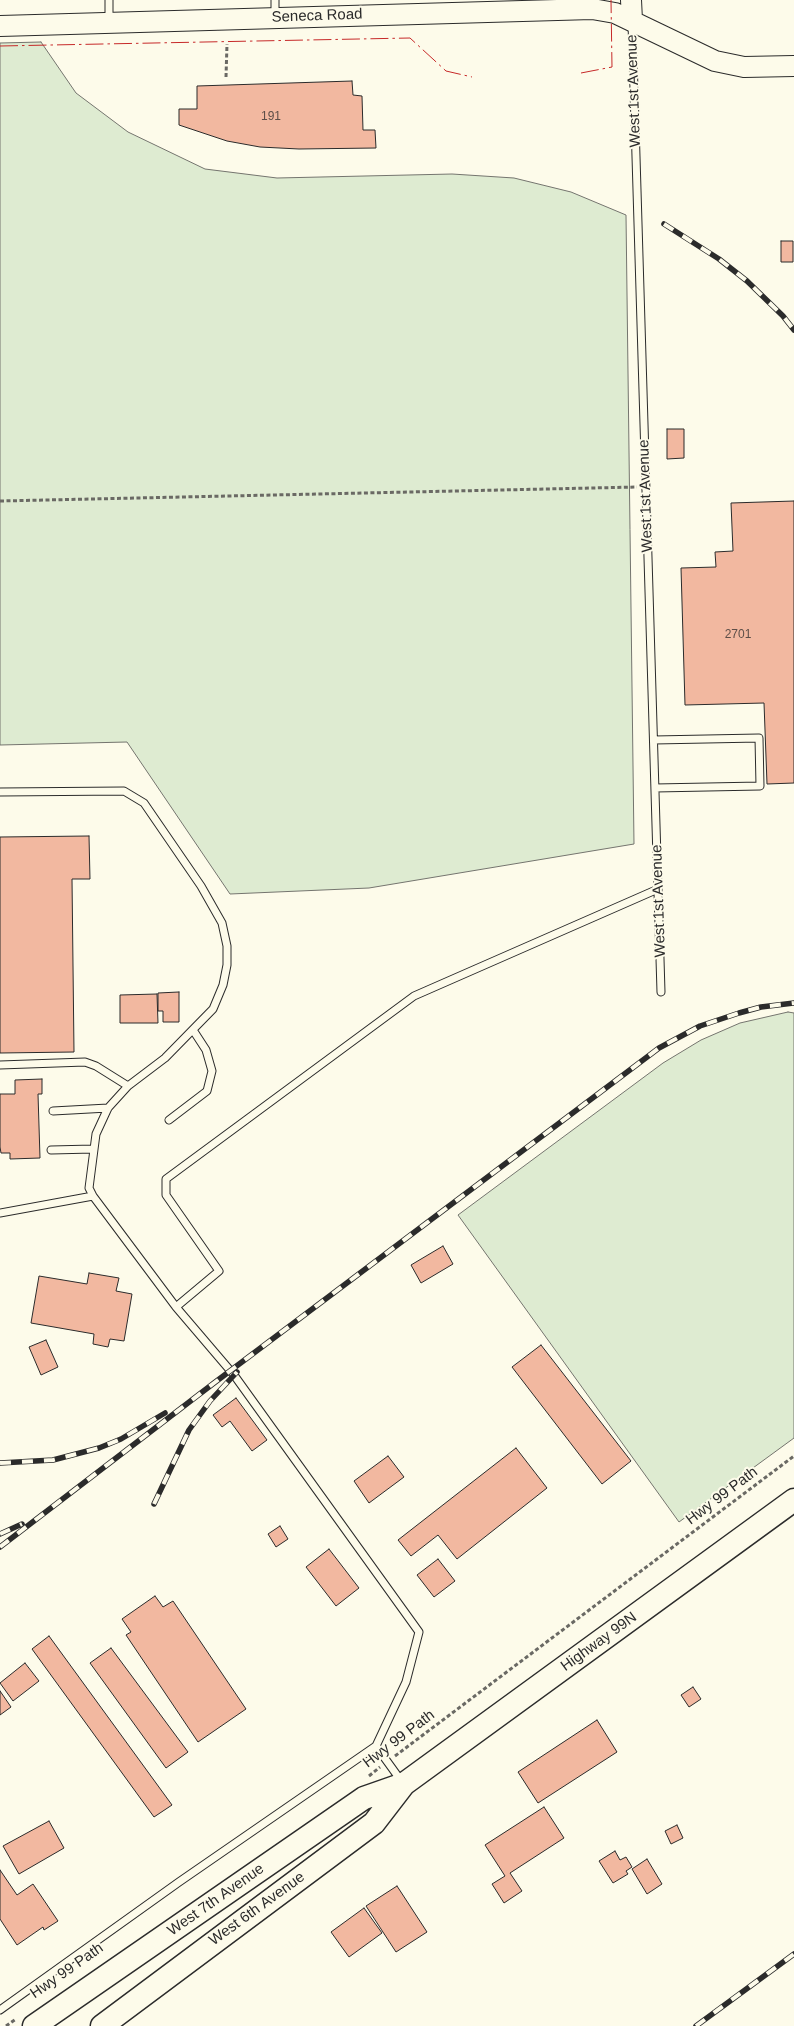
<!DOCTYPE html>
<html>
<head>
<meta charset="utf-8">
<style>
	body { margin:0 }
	canvas { display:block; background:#fdfbea }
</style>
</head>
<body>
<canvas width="794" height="2026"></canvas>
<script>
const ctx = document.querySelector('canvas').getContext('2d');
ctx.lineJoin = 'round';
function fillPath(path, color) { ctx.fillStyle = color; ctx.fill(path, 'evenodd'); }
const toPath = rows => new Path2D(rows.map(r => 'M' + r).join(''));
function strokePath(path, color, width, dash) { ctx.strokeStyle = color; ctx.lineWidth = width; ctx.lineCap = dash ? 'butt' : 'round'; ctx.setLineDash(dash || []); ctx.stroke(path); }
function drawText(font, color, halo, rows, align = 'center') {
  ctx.font = font + ' Arial,sans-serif'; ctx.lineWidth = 4; ctx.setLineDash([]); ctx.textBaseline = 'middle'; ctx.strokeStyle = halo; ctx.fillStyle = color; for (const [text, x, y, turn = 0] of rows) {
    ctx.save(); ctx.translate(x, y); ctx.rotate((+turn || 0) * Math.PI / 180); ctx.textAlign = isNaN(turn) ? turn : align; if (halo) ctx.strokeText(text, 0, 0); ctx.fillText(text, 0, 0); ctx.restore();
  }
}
const green = toPath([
	[41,42,76,93,128,132,205,169,277,178,452,174,514,178,571,192,626,215,634,844,369,888,230,894,127,742,0,745,0,43,41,42],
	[788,1012,794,1013,794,1438,679,1522,458,1215,663,1063,701,1040,740,1023,788,1012]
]);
fillPath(green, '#deebd1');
strokePath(green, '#74746e', 1);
const building = toPath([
	[352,81,353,95,362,96,363,130,375,130,376,148,299,149,260,147,227,141,179,125,179,109,197,109,197,86,352,81],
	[781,241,793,241,793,262,781,262,781,241],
	[667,429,684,429,684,458,667,459,667,429],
	[794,501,794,783,767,784,764,703,685,705,681,568,716,567,715,552,733,551,731,503,794,501],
	[89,836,90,879,72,879,74,1052,0,1053,0,837,89,836],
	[179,992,179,1022,163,1022,163,1011,158,1011,158,993,179,992],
	[157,994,158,1023,120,1023,120,995,157,994],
	[42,1079,42,1094,38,1094,40,1158,10,1159,10,1153,1,1153,0,1147,0,1094,15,1094,15,1080,42,1079],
	[443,1246,453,1264,421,1283,411,1265,443,1246],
	[89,1273,119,1278,116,1291,132,1294,124,1341,110,1339,108,1347,93,1344,94,1334,31,1323,39,1276,87,1284,89,1273],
	[46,1340,58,1367,41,1375,29,1347,46,1340],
	[541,1345,631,1461,602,1484,512,1367,541,1345],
	[236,1398,267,1440,252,1451,230,1421,222,1427,213,1415,236,1398],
	[516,1448,547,1488,457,1559,438,1535,411,1556,398,1540,516,1448],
	[388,1456,404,1477,369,1503,354,1481,388,1456],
	[280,1526,288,1539,276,1547,268,1534,280,1526],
	[329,1549,359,1588,336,1606,306,1567,329,1549],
	[438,1559,455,1581,434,1597,417,1575,438,1559],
	[155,1596,163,1607,173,1601,246,1709,198,1742,126,1635,131,1632,122,1619,155,1596],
	[49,1636,172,1805,154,1817,32,1649,49,1636],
	[111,1648,188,1752,166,1768,90,1663,111,1648],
	[25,1663,39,1681,13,1701,0,1683,25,1663],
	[693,1687,701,1699,689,1707,681,1695,693,1687],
	[0,1691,11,1707,0,1715,0,1691],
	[597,1720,617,1752,538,1803,518,1772,597,1720],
	[544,1807,564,1838,510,1873,522,1891,504,1903,492,1884,505,1876,485,1845,544,1807],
	[49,1821,64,1848,19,1874,3,1846,49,1821],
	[677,1825,683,1838,671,1844,665,1831,677,1825],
	[615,1851,620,1860,626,1857,632,1867,626,1871,628,1874,613,1883,599,1861,615,1851],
	[647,1859,662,1884,647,1894,632,1869,647,1859],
	[0,1870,17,1895,33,1884,58,1921,44,1930,43,1927,17,1945,0,1919,0,1870],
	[397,1886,427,1932,396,1952,366,1906,397,1886],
	[364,1908,382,1933,349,1957,331,1932,364,1908]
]);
fillPath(building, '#f2b8a0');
strokePath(building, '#2b2b2b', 1);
const lane = toPath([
	[109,0,109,22],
	[275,0,275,17],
	[632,23,661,992],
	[654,740,759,738,760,786,655,788],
	[0,792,124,791,144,803,201,886,222,923,227,946,227,965,223,985,213,1009,165,1058,128,1086,108,1108,96,1134,89,1188,93,1196,176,1307,234,1375,419,1632,406,1682,376,1746,179,1882,0,2010],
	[0,1065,85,1062,96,1066,128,1086],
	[53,1111,108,1108],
	[169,1120,207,1091,212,1071,206,1050,193,1030],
	[51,1150,93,1149],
	[0,1213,93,1196],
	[176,1307,219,1271,166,1195,166,1179,414,996,658,889],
	[376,1746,402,1782]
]);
const secondary = toPath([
	[631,0,632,20],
	[0,26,592,9,615,13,715,61,744,67,794,66]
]);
const primary = toPath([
	[34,2026,364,1798,404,1784],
	[102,2026,374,1823,404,1784,794,1500]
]);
strokePath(lane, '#2b2b2b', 9);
strokePath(secondary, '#2b2b2b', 22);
strokePath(primary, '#2b2b2b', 25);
strokePath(toPath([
	[226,77,227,44],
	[0,501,637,487],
	[395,1756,794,1456],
	[369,1776,380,1767],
	[6,2026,16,2019]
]), '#6a6964', 3, [4, 2.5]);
strokePath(lane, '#fdfbea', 7);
strokePath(secondary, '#fdfbea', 20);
strokePath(primary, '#fdfbea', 22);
const rail = toPath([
	[664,224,719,259,747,281,783,316,794,330],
	[0,1463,53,1460,99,1448,121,1439,165,1413],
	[154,1504,189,1430,210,1401,237,1372],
	[0,1534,22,1524],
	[0,1547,214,1383,659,1048,700,1026,739,1013,761,1007,794,1003],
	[696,2026,794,1954]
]);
strokePath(rail, '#2b2b2b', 5.5);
strokePath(rail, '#fdfbea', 4, [11]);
strokePath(toPath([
	[0,46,410,38,446,71,472,77],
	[581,73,612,67,611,0]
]), '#c62828', 1, [18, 4, 2.5, 4]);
drawText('12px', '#5d4e48', null, [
	["191",271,117],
	["2701",738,635]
]);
drawText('15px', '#2b2b2b', '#fdfbea', [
	["Seneca Road",317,16,-2],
	["West 1st Avenue",634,91,-92],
	["West 1st Avenue",646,496,-92],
	["West 1st Avenue",659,901,-92],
	["Hwy 99 Path",722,1496,-37],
	["Highway 99N",599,1642,-36],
	["Hwy 99 Path",399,1739,-37],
	["West 7th Avenue",216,1900,-35],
	["West 6th Avenue",257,1909,-36],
	["Hwy 99 Path",67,1971,-35]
]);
</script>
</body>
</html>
